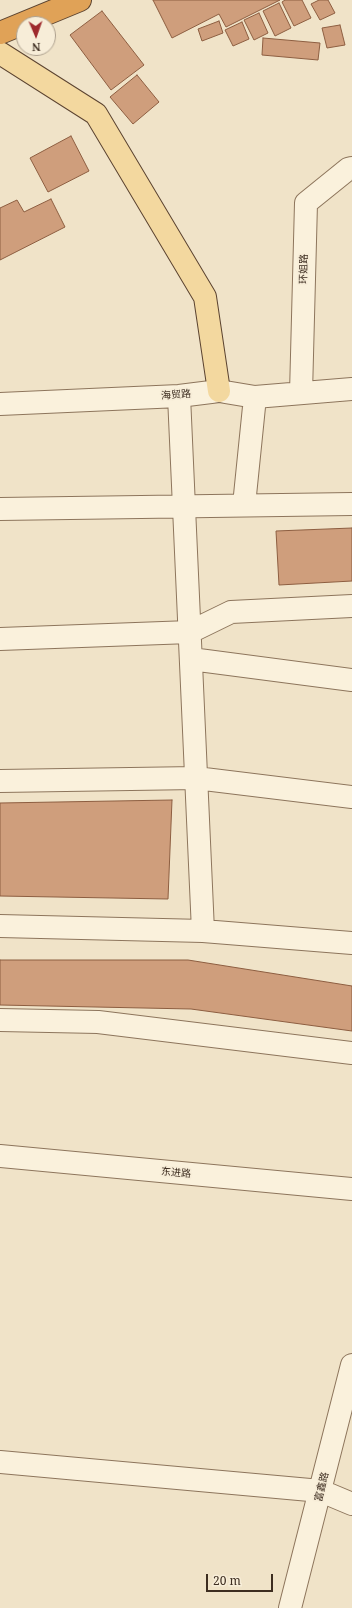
<!DOCTYPE html>
<html>
<head>
<meta charset="utf-8">
<style>
	body { margin:0 }
	#map { position:relative; width:352px; height:1608px; overflow:hidden; background:#f0e3c8; font-family:"Noto Serif",serif }
	canvas { display:block }
	.north { position:absolute; left:16px; top:16px; width:40px; height:40px; box-sizing:border-box; background:#f7edd8; border:1px solid #ada08e; border-radius:50%; rotate:178deg; font-size:11px; font-weight:700; line-height:16px; text-align:center; color:#3d2d20 }
	.north::after { content:''; display:block; margin:auto; width:14px; height:18px; background:#9e292c; clip-path:polygon(50% 0,100% 100%,50% 72%,0 100%) }
	.scale { position:absolute; left:206px; top:1574px; width:67px; height:18px; box-sizing:border-box; border:2px solid #3d2d20; border-top:0; padding-left:5px; font-size:12px; line-height:14px; white-space:nowrap; color:#3d2d20; -webkit-text-stroke:3px #f7edd8; paint-order:stroke }
</style>
</head>
<body>
<div id="map">
<canvas width="352" height="1608"></canvas>
<div class="north">N</div>
<div class="scale">20 m</div>
</div>
<script>
const ctx = document.querySelector('canvas').getContext('2d');
ctx.lineJoin = 'round';
function fillPath(path, color) { ctx.fillStyle = color; ctx.fill(path, 'evenodd'); }
const toPath = rows => new Path2D(rows.map(r => 'M' + r).join(''));
function strokePath(path, color, width, dash) { ctx.strokeStyle = color; ctx.lineWidth = width; ctx.lineCap = dash ? 'butt' : 'round'; ctx.setLineDash(dash || []); ctx.stroke(path); }
function drawText(font, color, halo, rows, align = 'center') {
  ctx.font = font + ' "Noto Serif","Noto Sans SC",serif'; ctx.lineWidth = 3.5; ctx.setLineDash([]); ctx.textBaseline = 'middle'; ctx.strokeStyle = halo; ctx.fillStyle = color; for (const [text, x, y, turn = 0] of rows) {
    ctx.save(); ctx.translate(x, y); ctx.rotate((+turn || 0) * Math.PI / 180); ctx.textAlign = isNaN(turn) ? turn : align; if (halo) ctx.strokeText(text, 0, 0); ctx.fillText(text, 0, 0); ctx.restore();
  }
}
const building = toPath([
	[153,0,280,0,226,27,219,14,172,38,153,0],
	[285,0,302,0,311,18,294,26,282,2,285,0],
	[319,0,328,0,335,13,320,20,311,4,319,0],
	[279,3,291,28,275,36,263,11,279,3],
	[102,11,144,65,111,90,70,35,102,11],
	[259,13,268,33,254,40,244,20,259,13],
	[219,21,223,33,202,41,198,29,219,21],
	[242,22,249,39,233,46,225,30,242,22],
	[340,25,345,45,327,48,322,28,340,25],
	[263,38,320,43,318,60,262,55,263,38],
	[137,75,159,102,133,124,110,97,137,75],
	[71,136,89,171,48,192,30,158,71,136],
	[51,199,65,227,0,260,0,208,17,200,24,212,51,199],
	[352,528,352,581,279,585,276,531,352,528],
	[172,800,168,899,0,896,0,803,172,800],
	[0,960,188,960,352,986,352,1031,191,1009,0,1005,0,960]
]);
fillPath(building, '#cf9e7c');
strokePath(building, '#8d5e41', 1);
const minor = toPath([
	[301,393,306,203,348,169,352,168],
	[179,396,203,931],
	[0,404,179,396,219,391,255,397,352,389],
	[244,505,255,397],
	[0,509,352,504],
	[0,639,190,632,231,612,352,606],
	[191,659,352,680],
	[0,781,196,778,352,797],
	[0,926,203,931,352,943],
	[0,1020,98,1022,352,1053],
	[0,1156,352,1189],
	[0,1462,321,1491,352,1504],
	[290,1608,352,1365]
]);
const major = toPath([
	[0,53,96,114,205,297,219,391]
]);
const highway = toPath([
	[0,33,80,0]
]);
strokePath(minor, '#8d755c', 24);
strokePath(major, '#5b4330', 24);
strokePath(highway, '#5b4330', 24);
strokePath(minor, '#faf1dc', 22);
strokePath(major, '#f3d89f', 22);
strokePath(highway, '#e0a257', 22);
drawText('10px', '#3d2d20', '#f7edd8', [
	["环姐路",304,269,-89],
	["海贸路",176,395,-4],
	["东进路",176,1173,5],
	["富鑫路",322,1487,-76]
]);
</script>
</body>
</html>
